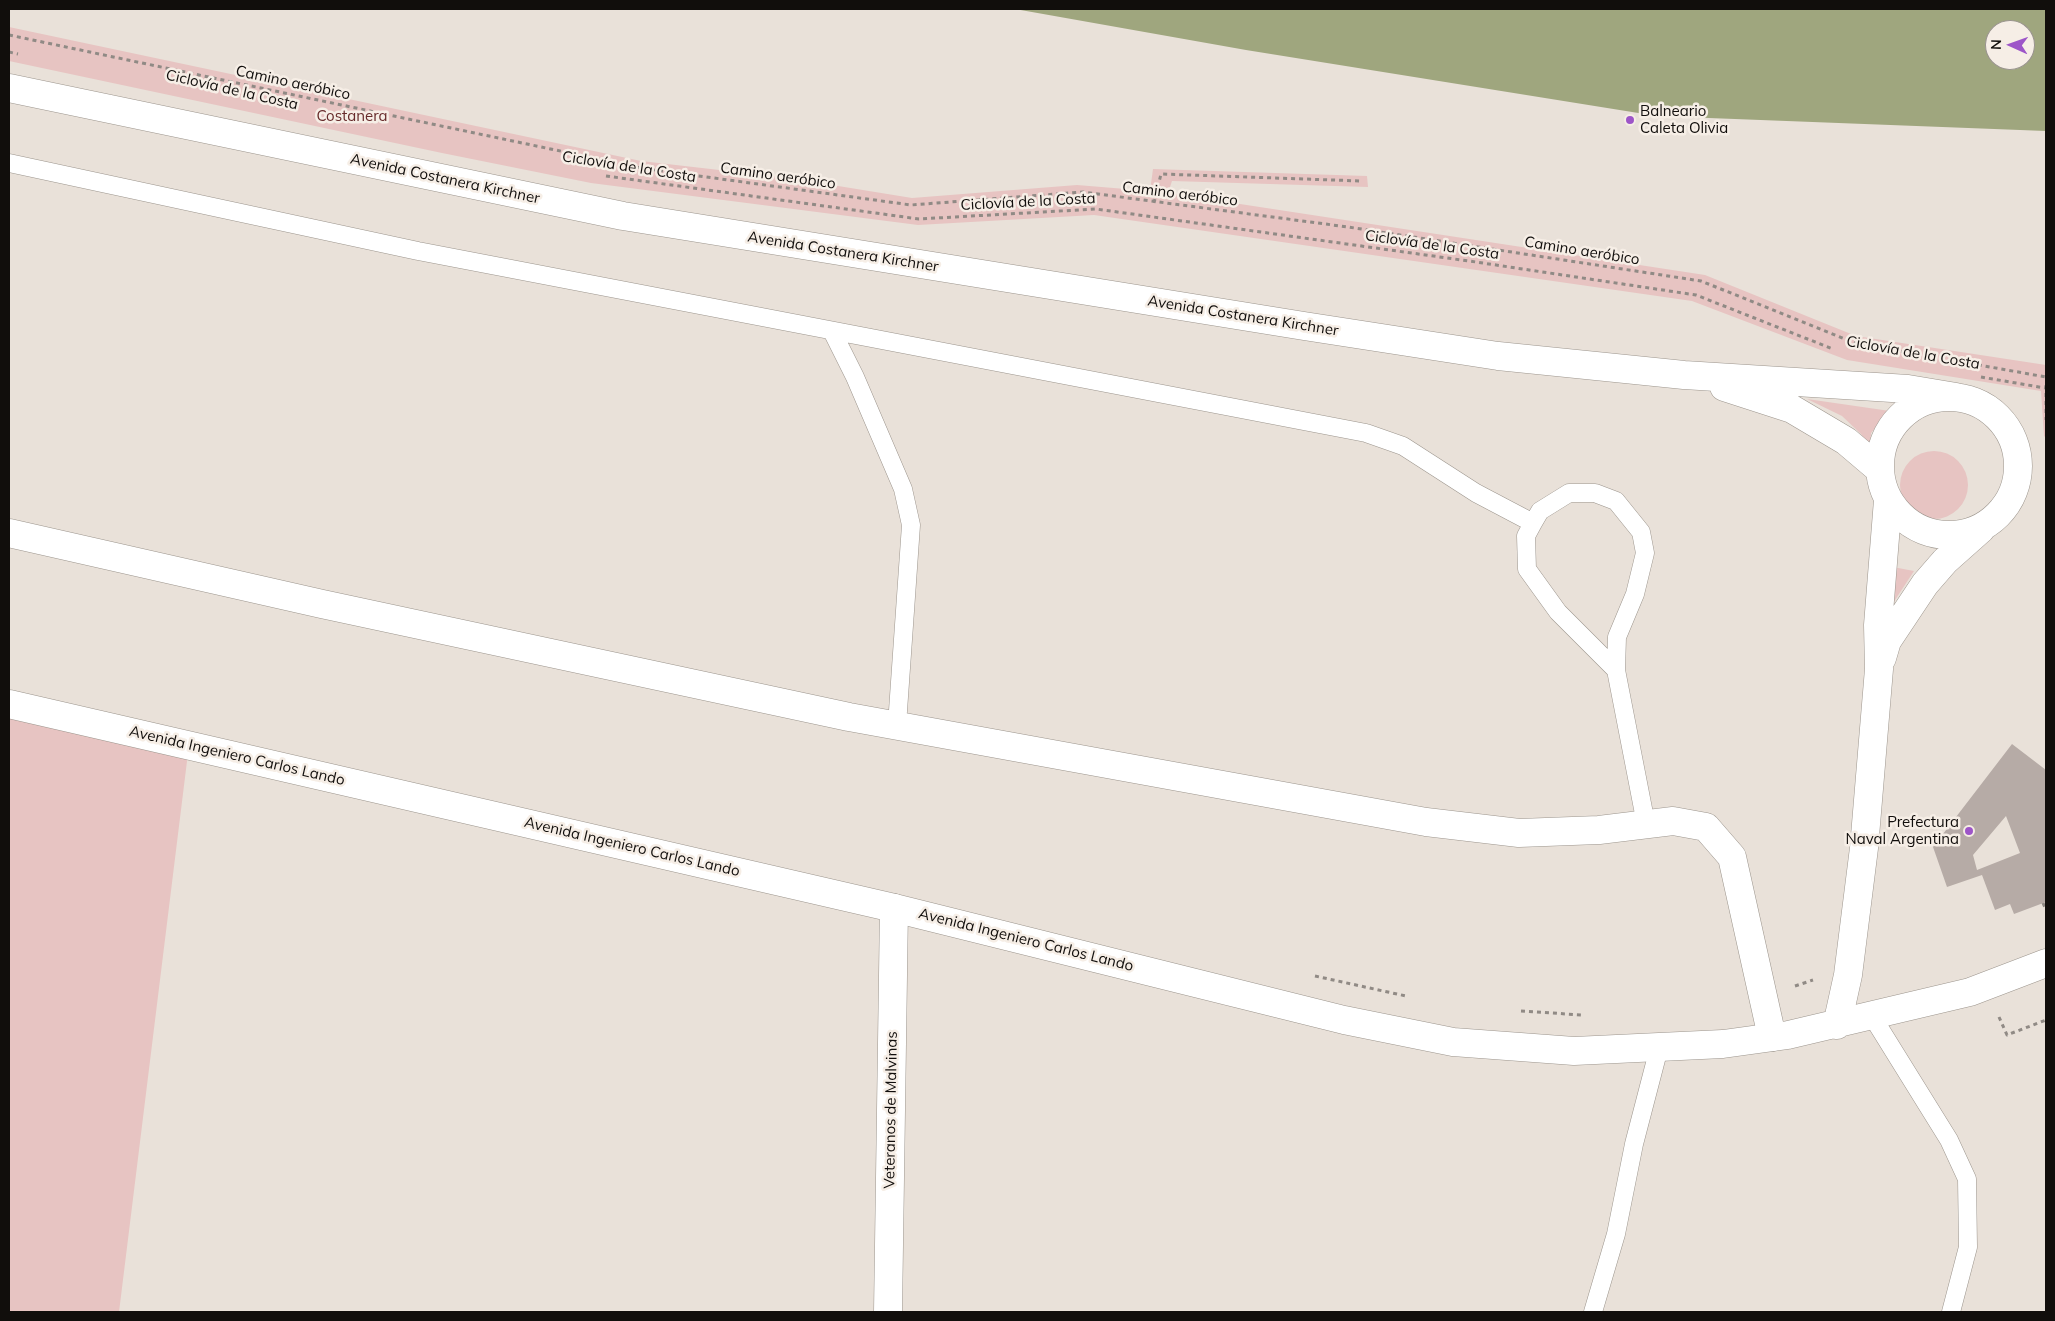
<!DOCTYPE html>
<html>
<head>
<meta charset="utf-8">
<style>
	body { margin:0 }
	#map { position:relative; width:2055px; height:1321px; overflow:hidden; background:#e9e1d9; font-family:Mulish,sans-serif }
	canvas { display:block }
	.frame { position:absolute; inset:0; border:10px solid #110e0c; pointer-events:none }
	.north { position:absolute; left:1985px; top:20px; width:50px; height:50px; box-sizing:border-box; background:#f6eee6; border:1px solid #9a948f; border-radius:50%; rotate:272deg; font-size:14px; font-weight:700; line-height:20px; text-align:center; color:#110e0c }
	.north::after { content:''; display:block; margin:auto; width:18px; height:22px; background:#9d55c8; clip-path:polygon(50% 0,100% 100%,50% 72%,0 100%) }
</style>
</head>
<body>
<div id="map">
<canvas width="2055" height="1321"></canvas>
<div class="frame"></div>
<div class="north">N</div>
</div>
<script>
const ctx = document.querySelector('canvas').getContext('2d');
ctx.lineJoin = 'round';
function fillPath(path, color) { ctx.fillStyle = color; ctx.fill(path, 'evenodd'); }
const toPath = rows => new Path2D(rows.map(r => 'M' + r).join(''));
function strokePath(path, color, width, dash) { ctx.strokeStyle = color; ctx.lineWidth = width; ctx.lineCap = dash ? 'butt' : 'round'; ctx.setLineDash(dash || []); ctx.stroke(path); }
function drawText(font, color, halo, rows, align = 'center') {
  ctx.font = font + ' Mulish,sans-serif'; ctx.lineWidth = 5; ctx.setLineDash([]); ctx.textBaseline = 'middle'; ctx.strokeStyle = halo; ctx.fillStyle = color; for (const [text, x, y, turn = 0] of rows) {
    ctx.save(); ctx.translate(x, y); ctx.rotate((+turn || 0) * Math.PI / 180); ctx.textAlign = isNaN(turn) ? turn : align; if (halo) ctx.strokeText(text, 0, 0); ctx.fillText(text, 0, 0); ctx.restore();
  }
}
fillPath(toPath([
	[9,27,641,161,789,178,912,198,1077,185,1150,191,1153,169,1367,176,1368,187,1172,181,1168,193,1705,275,1856,336,2046,365,2046,438,2044,436,2041,391,1847,360,1692,301,1094,215,918,225,591,183,442,153,9,61],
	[1807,399,1890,411,1871,433,1870,448,1861,434,1842,416],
	'1900 485a34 34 0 1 1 68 0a34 34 0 1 1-68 0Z',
	[1893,567,1914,571,1880,623],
	[9,704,189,745,119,1312,9,1312]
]), '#e7c4c2');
fillPath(toPath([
	[1015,9,2046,9,2046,131,1657,116,1246,50],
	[1995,30,2025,30,2025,60,1995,60]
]), '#9fa67e');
fillPath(toPath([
	[2012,744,2046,770,2046,902,2014,914,2010,904,1995,910,1982,875,1947,887,1933,847],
	[2006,816,2020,853,1977,870,1973,855]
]), '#b6aba6');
const lane = toPath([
	[9,163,418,251,1366,433,1403,446,1476,493,1533,523],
	[832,331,855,377,903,489,911,525,897,725],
	[1616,670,1558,612,1527,569,1526,536,1533,523,1540,511,1569,493,1595,493,1616,501,1641,532,1645,553,1635,594,1617,637,1616,670,1646,824],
	[1872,1016,1949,1140,1967,1179,1968,1247,1951,1312],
	[1593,1312,1616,1234,1634,1144,1659,1048]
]);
const street = toPath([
	[9,533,322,604,849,717,1426,822,1519,833,1599,830,1673,821,1706,827,1732,857,1772,1037],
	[888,1312,894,908]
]);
const secondary = toPath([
	[9,88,623,216,1304,326,1498,356,1684,375,1908,389,1956,397],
	[1724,387,1792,409,1846,441,1879,469],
	'1880 466a69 69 0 1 1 138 0a69 69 0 1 1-138 0Z',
	[1882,658,1887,641,1925,584,1945,561,1981,529],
	[9,704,894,908,1344,1020,1453,1042,1574,1051,1723,1044,1788,1035,1970,992,2046,963],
	[1837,1025,1848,975,1864,848,1879,669,1878,625,1888,500]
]);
strokePath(lane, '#9c958d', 19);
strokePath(street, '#9c958d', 29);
strokePath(secondary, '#9c958d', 29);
strokePath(toPath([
	[9,35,641,168,911,205,1083,192,1348,227,1701,281,1855,343,1931,357],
	[9,52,18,54],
	[606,176,919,219,1096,209,1476,262,1696,295,1833,349],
	[1154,203,1161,174,1361,181],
	[1962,362,2046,377],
	[1981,377,2045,388],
	[2046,385,2046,420],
	[2043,903,2046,910],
	[1315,976,1406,996],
	[1795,986,1813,980],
	[1521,1011,1582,1015],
	[1999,1017,2007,1035,2046,1020]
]), '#908a85', 3, [4, 4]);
strokePath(lane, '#fff', 18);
strokePath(street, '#fff', 28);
strokePath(secondary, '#fff', 28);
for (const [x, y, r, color] of [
	[1630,120,5,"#9d55c8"],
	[1969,831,5,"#9d55c8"]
]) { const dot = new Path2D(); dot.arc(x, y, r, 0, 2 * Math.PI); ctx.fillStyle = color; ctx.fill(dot); strokePath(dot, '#f6eee6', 2); }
drawText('15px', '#110e0c', '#f6eee6', [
	["Camino aeróbico",293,83,12],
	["Ciclovía de la Costa",232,90,13],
	["Ciclovía de la Costa",629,167,9],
	["Camino aeróbico",778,176,8],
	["Avenida Costanera Kirchner",445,179,12],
	["Camino aeróbico",1180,194,7],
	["Ciclovía de la Costa",1028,202,-3],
	["Ciclovía de la Costa",1432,245,8],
	["Camino aeróbico",1582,251,9],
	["Avenida Costanera Kirchner",843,252,9],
	["Avenida Costanera Kirchner",1243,316,9],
	["Ciclovía de la Costa",1913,353,10],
	["Avenida Ingeniero Carlos Lando",237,756,13],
	["Avenida Ingeniero Carlos Lando",632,847,13],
	["Avenida Ingeniero Carlos Lando",1026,940,14],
	["Veteranos de Malvinas",891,1110,-89]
]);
drawText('15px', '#110e0c', '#f6eee6', [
	["Balneario",1640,111],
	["Caleta Olivia",1640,128],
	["Prefectura",1959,822,"right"],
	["Naval Argentina",1959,839,"right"]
], 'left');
drawText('15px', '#672b2b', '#f6eee6', [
	["Costanera",352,116]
]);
</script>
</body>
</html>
